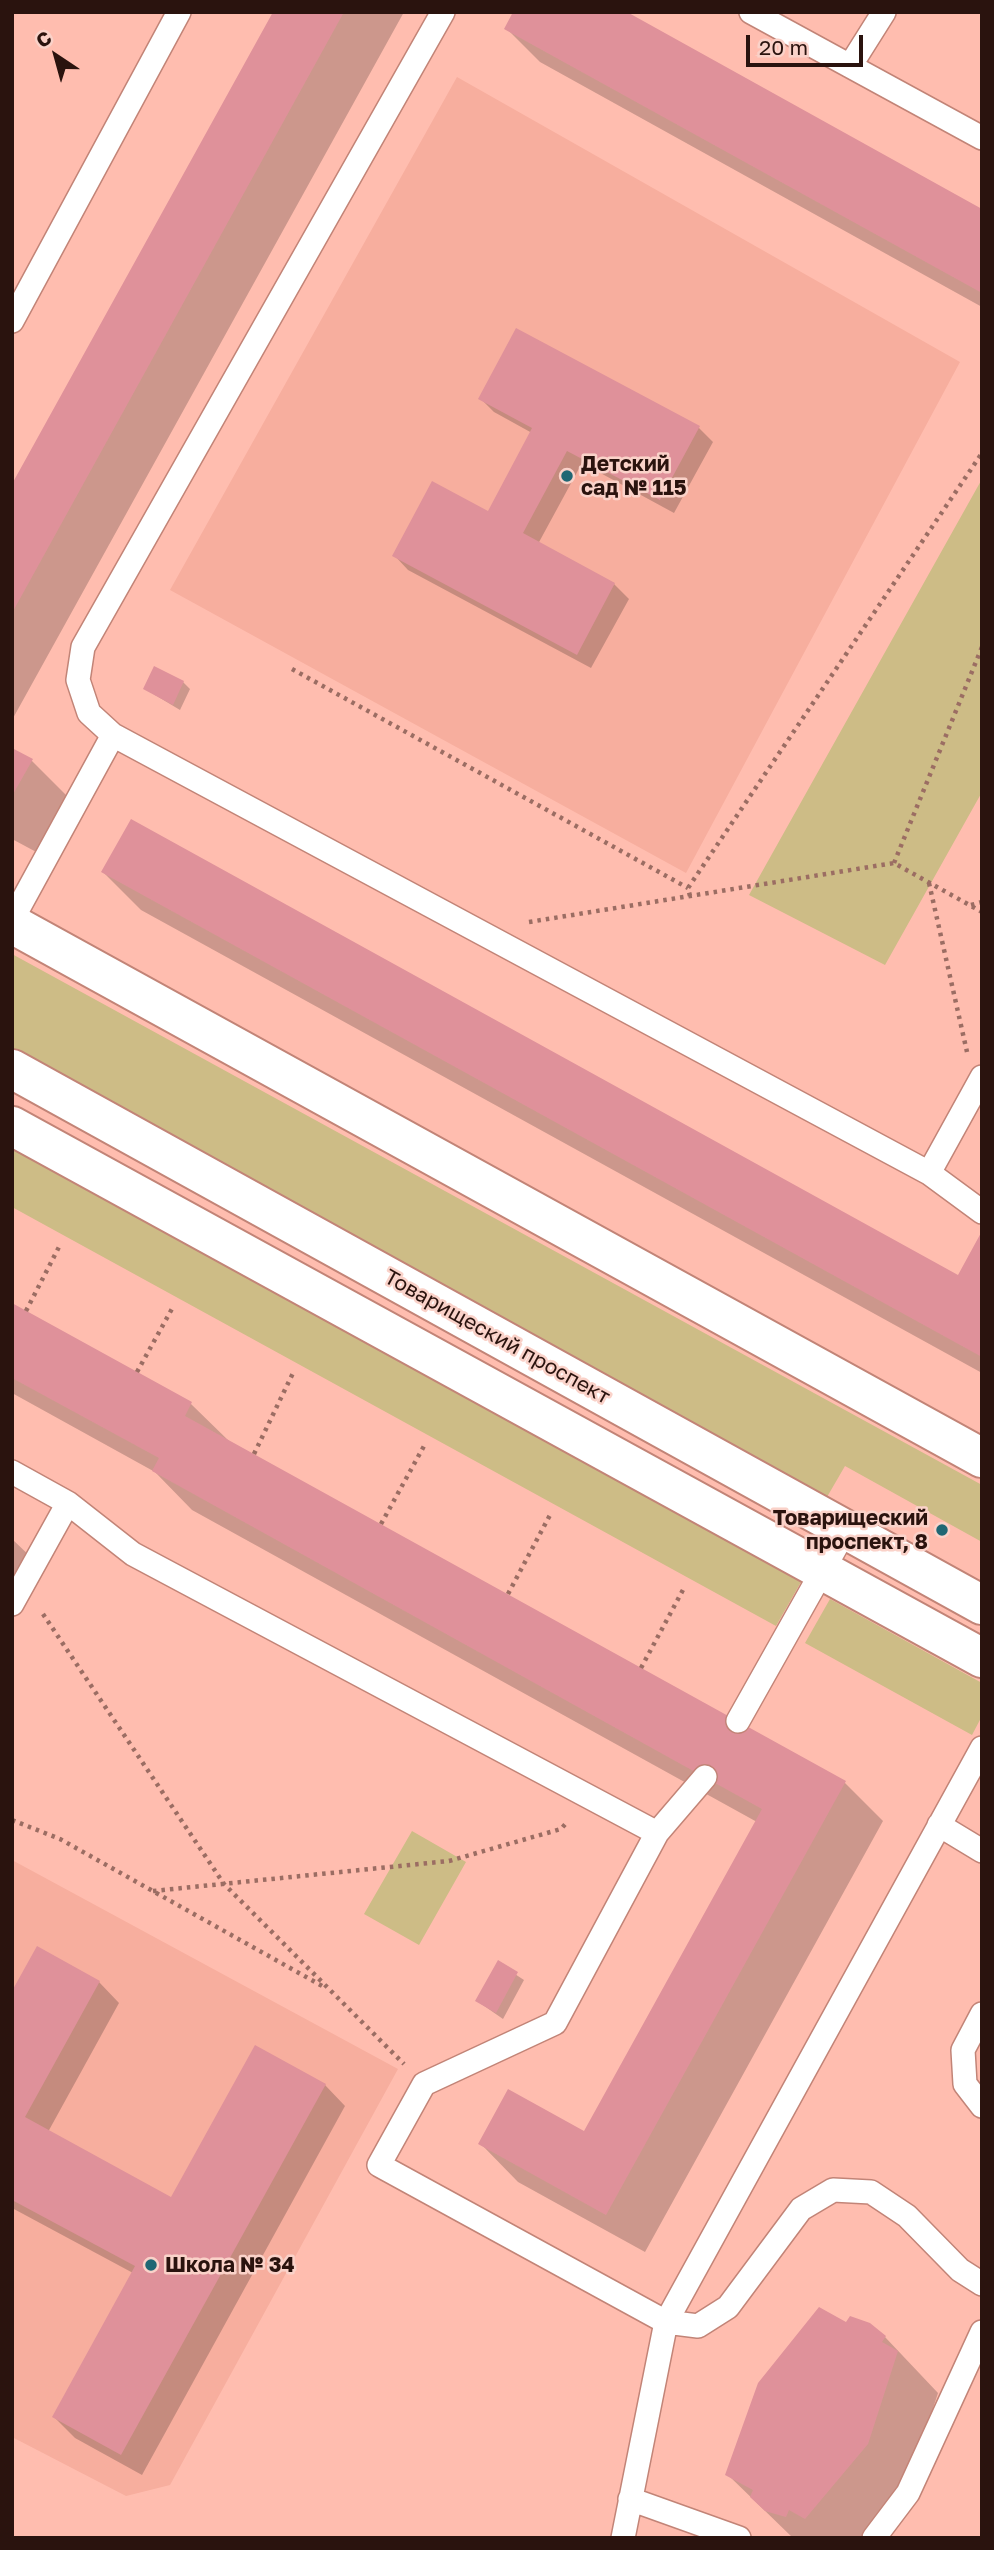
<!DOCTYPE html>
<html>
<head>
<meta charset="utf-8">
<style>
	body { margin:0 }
	#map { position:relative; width:994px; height:2550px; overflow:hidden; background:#ffbdaf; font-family:"Golos Text",sans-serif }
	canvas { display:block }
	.frame { position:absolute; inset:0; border:14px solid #2a130e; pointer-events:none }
	.north { position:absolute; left:21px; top:21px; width:70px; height:70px; -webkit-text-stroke:5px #fad2c9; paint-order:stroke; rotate:324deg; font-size:19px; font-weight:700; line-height:28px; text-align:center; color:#2a130e }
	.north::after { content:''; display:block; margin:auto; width:24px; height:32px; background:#2a130e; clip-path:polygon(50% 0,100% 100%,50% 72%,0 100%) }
	.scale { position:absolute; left:746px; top:35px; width:117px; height:32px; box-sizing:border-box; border:4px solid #2a130e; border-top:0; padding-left:9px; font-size:21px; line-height:24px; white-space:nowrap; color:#2a130e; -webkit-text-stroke:5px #fad2c9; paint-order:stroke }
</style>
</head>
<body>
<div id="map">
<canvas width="994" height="2550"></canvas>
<div class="frame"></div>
<div class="north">С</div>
<div class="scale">20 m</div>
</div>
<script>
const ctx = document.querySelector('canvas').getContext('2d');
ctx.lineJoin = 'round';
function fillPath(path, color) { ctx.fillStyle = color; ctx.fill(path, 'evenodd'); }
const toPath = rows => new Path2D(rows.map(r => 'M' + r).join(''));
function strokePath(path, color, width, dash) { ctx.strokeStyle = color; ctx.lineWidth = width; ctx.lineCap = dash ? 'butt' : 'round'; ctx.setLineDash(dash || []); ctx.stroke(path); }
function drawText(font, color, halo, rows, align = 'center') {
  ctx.font = font + ' "Golos Text",sans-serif'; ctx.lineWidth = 5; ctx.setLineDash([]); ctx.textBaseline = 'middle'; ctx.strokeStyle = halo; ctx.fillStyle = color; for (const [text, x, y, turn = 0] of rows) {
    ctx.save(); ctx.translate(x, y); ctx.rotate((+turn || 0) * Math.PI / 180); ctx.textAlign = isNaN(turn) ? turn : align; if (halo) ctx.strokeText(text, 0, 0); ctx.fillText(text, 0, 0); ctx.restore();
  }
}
fillPath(toPath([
	[457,77,960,362,686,873,170,590],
	[12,1860,398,2069,170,2485,126,2496,12,2437]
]), '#f7ae9e');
fillPath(toPath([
	[982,479,982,792,885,965,749,895],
	[12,954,982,1485,982,1542,845,1466,827,1497,12,1050],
	[12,1148,801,1582,776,1626,12,1207],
	[830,1599,982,1683,982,1716,972,1735,805,1643],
	[412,1831,466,1862,419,1945,364,1914]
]), '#cdbc86');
fillPath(toPath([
	[275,12,404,12,12,720,12,487],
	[506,28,982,211,982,307,540,62],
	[480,398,699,428,713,442,674,513,582,463,538,544,614,584,629,599,591,668,408,570,394,555,489,513,532,433,494,412],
	[183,682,190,689,180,710,145,689],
	[12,750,32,761,70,799,40,854,12,839],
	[103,872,958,1277,982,1234,982,1373,141,910],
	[12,1305,191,1404,230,1442,845,1783,883,1821,645,2252,518,2182,480,2143,584,2134,757,1822,192,1510,155,1472,12,1393],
	[12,1539,33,1559,12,1596],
	[498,1963,524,1980,503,2019,477,2001],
	[99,1982,119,2003,48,2132,172,2200,325,2085,345,2106,142,2475,75,2438,54,2417,133,2273,12,2208,12,1995],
	[847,2324,885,2337,938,2393,908,2485,863,2538,793,2538,728,2475]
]), '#0003');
fillPath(toPath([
	[273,12,344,12,12,613,12,484],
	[513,12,627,12,982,209,982,293,504,29],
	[516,328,700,426,660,500,567,451,523,533,615,583,577,655,392,556,432,481,488,511,532,428,478,399],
	[154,666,184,681,173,705,143,689],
	[12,748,33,759,12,796],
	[131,819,958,1275,982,1231,982,1357,101,872],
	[12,1303,192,1402,185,1416,846,1781,606,2215,478,2144,508,2089,584,2131,762,1809,152,1471,159,1458,12,1378],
	[37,1946,100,1981,25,2117,171,2197,255,2045,326,2084,121,2455,52,2417,135,2266,12,2200,12,1991],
	[498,1960,518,1972,496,2013,475,2001],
	[819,2307,846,2322,850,2316,870,2323,886,2336,882,2342,898,2351,868,2444,805,2519,789,2510,786,2517,765,2511,750,2497,753,2490,725,2475,758,2383]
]), '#df919a');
const lane = toPath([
	[443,12,83,647,78,680,89,713,113,735,929,1173,982,1212],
	[751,12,982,138],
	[850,66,884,12],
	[12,321,179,12],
	[12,920,113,735],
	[929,1173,982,1077],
	[12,1472,68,1503,133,1554,657,1833,555,2023,424,2084,379,2165,666,2322,698,2326,728,2307,801,2209,833,2190,871,2192,907,2216,960,2270,982,2284],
	[12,1604,68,1503],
	[738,1721,846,1529],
	[939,1825,982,1851],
	[657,1833,705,1777],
	[982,2014,963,2050,965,2084,982,2106],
	[630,2499,739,2538],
	[623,2538,666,2322,982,1748],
	[874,2538,908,2493,982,2332]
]);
const street = toPath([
	[12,924,982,1458]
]);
const secondary = toPath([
	[12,1069,982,1605],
	[12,1126,982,1658]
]);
strokePath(lane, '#c28477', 26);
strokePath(street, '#c28477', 42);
strokePath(secondary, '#c28477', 42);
strokePath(toPath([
	[292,669,688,888],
	[894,863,982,647],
	[929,883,967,1052],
	[690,896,688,888,982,453],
	[971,905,982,902],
	[529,922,894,863,982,912],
	[26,1311,60,1245],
	[137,1372,173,1307],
	[254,1454,293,1373],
	[381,1524,424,1446],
	[508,1594,550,1515],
	[43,1614,224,1884,404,2064],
	[641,1668,684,1588],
	[12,1820,60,1839,324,1987],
	[153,1891,449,1861,561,1829,568,1821]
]), '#9b6d63', 4.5, [3.5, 5]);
strokePath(lane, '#fff', 23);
strokePath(street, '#fff', 38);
strokePath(secondary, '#fff', 38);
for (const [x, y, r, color] of [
	[567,476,7,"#1f6774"],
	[942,1530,7,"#1f6774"],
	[151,2265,7,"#1f6774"]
]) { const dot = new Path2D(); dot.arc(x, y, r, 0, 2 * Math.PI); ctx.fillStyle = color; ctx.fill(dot); strokePath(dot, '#fad2c9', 2.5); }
drawText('bold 21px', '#2a130e', '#fad2c9', [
	["Детский",581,464],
	["сад № 115",581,488],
	["Товарищеский",928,1518,"right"],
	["проспект, 8",928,1542,"right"],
	["Школа № 34",165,2265]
], 'left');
drawText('21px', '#2a130e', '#fad2c9', [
	["Товарищеский проспект",497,1337,29]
]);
</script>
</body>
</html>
